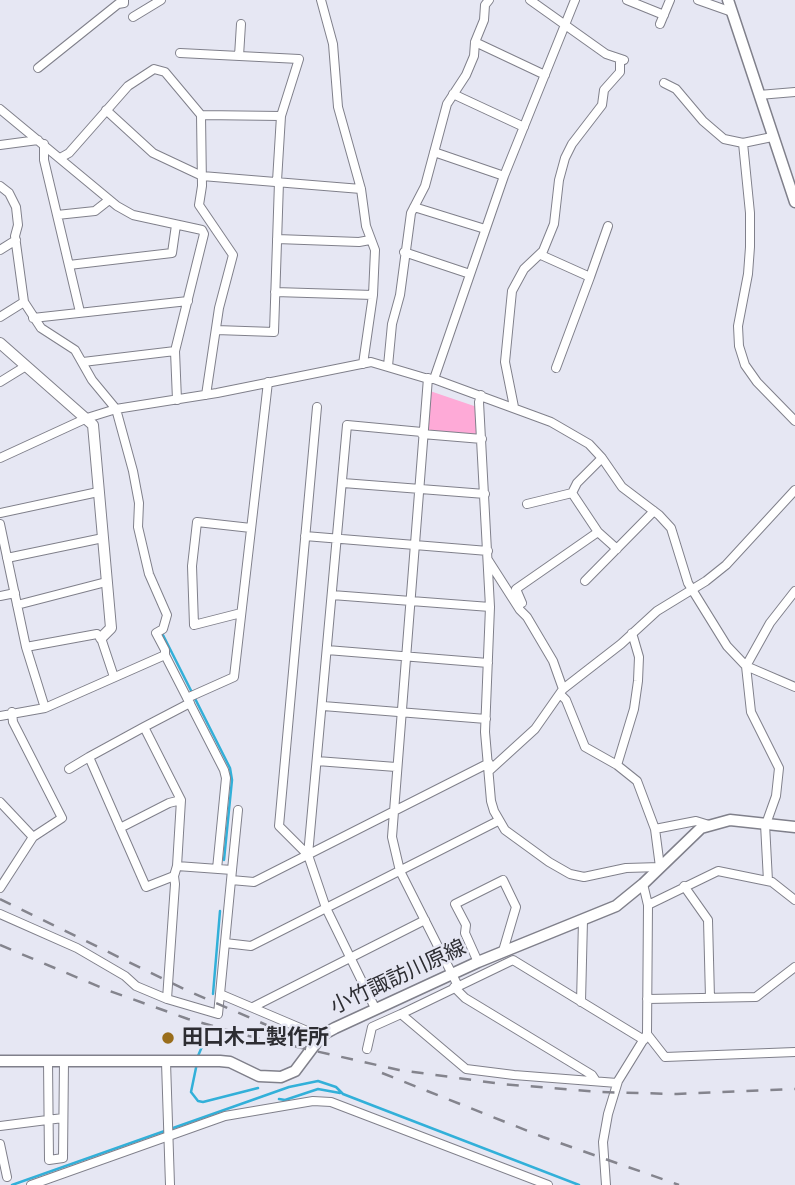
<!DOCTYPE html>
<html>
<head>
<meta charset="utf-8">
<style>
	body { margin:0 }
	canvas { display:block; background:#e6e7f3 }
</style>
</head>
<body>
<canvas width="795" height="1185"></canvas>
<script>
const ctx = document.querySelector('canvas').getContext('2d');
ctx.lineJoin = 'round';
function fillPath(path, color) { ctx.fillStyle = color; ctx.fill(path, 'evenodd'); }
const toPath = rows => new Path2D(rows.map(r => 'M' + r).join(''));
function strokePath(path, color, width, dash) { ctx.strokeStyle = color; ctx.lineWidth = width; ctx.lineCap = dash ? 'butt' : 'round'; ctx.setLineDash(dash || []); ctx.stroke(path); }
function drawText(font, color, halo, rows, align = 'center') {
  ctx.font = font + ' "Public Sans","Noto Sans JP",sans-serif'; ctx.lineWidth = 5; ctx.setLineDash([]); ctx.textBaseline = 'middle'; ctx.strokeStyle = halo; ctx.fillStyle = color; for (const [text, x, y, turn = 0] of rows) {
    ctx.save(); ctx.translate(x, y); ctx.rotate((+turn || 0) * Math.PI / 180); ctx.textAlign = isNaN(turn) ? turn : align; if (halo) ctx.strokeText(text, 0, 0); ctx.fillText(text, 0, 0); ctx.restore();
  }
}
fillPath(toPath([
	[430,391,477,407,477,435,430,431,427,428]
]), '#feaad7');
strokePath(toPath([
	[163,635,230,768,232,780,224,860],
	[213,994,220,911],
	[198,1056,206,1037],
	[197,1063,191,1092,198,1101,203,1102,258,1088],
	[279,1099,285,1100,318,1089,340,1093],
	[12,1185,289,1087,318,1081,336,1087,343,1094,374,1106,579,1185]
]), '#32b0d9', 2.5);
const minor = toPath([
	[321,0,333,44,338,107,361,189,366,226,375,250,373,295,363,364],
	[530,0,606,54,624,60],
	[627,0,664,15],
	[698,0,732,12],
	[133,17,161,0],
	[660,24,670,0],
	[475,42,545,75],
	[180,53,299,59,281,116,277,181],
	[239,56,241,24],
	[38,68,118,4,124,3,124,0],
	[664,83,676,89,703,121,724,139,743,143,772,137],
	[453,94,524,127],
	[759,95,795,92],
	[0,109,117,206,133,215,202,230,204,234,175,351,177,400],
	[106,110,153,153,202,176,361,189],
	[201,115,281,116],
	[743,143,750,213,750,247,748,274,738,326,739,346,745,365,757,382,795,421],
	[44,144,44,160,80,312],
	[0,145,38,140],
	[434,152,504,176],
	[60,158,69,153,128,86,154,69,165,72,201,115,202,186,199,205,233,255,219,308,206,395],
	[0,186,9,193,16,207,18,225,15,236,24,302,41,328,75,350,92,380,116,409,133,471,139,503,138,527,149,574,167,615,163,629,156,633,165,650,165,655,224,770,226,778,217,869],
	[414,207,485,229],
	[57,215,95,211,109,200],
	[277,239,359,242,370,240],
	[0,250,16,240],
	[404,252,470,274],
	[541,255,590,277,556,368],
	[69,265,172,253,176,225],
	[590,277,608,226],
	[275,292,373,295],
	[0,317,24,302],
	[33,318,188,301],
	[216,330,274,332,279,182],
	[83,362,175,351],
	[388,366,392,324,400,295,411,213,425,186,447,104,466,75,474,56,475,42,484,20,485,5,489,0],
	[428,378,392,837,400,871,458,986],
	[434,379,504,176,575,0],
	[0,382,26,366],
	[481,395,479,402,490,607,485,732,491,801,494,811,505,830,549,862,570,874,584,877,626,868,660,867,655,829,637,781,617,765,585,747,566,700,560,694],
	[514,407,505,362,512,291,524,269,543,251,554,224,559,180,565,158,572,144,602,105,604,90,620,72,620,59],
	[422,434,482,439],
	[0,458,87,418,116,409,217,393,371,362,425,378,434,379,551,422,589,444,602,458,622,487,659,515,671,528,688,583,727,646,746,666,751,712,779,768,776,796,766,824],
	[602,458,577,483,572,493,598,532,617,549],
	[343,483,485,494],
	[527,504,572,493],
	[0,513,98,492],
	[0,524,26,647,45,708,0,716],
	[305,536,488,551],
	[7,558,103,538],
	[488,560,520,610,527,617,553,661,563,689],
	[585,581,654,511],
	[795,591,770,623,746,666,795,687],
	[332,595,490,607],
	[0,596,15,593],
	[522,603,516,589,598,532],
	[17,605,106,582],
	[241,613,194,625,192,566,197,522,251,528],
	[26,647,97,634,101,638,114,677],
	[327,650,488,663],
	[187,698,234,677,268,382],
	[323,706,486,719],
	[45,708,165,655],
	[12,712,13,722,62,818,33,837],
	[144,727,181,800,177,866,174,876,146,887,89,757,144,727,190,703],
	[317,761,396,767],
	[617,765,634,709,638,681,639,657,632,633],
	[69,769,89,757],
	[490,770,535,729,563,689,621,644,657,611,706,581,726,565,795,490],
	[0,802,33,837,0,888],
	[765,824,768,881],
	[120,828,169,803,181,800],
	[655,829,696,821,709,825],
	[308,855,279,826,317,407],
	[177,866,232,870,220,994,312,1033,322,1035],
	[232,870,238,810],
	[231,880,254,882,489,763],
	[684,886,708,920,710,998],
	[648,905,718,871,772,882,795,900],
	[0,914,77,948,125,976,136,986,167,999,218,1014,220,994],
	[225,943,251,946,498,821],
	[478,962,465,933,466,925,455,904,503,880,516,907,503,951],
	[454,987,465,998,592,1075,596,1081],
	[167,999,175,884,174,876],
	[647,999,756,997,795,967],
	[581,1002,583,920],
	[253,1007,425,920],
	[375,1008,326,908,308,855,347,425,422,432],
	[647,1034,665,1057,795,1052],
	[367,1049,372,1027,401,1014],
	[48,1061,49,1160,63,1158,64,1061],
	[166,1062,170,1185],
	[617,1083,514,1075,466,1069,401,1014,513,960,644,1040],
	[0,1126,63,1118],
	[0,1144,7,1177],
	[31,1185,225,1116,313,1101,331,1102,548,1185],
	[606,1185,603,1142,608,1114,618,1081,647,1034,648,905,643,884]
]);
const tertiary = toPath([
	[0,343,93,425,111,628,101,638]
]);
const secondary = toPath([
	[728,0,795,202],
	[0,1061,220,1061,230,1062,259,1076,281,1077,295,1071,322,1035,335,1028,478,962,616,906,643,884,701,828,730,820,795,827]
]);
strokePath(minor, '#80808b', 10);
strokePath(tertiary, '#80808b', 12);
strokePath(secondary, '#80808b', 13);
strokePath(minor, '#fff', 8);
strokePath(tertiary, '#fff', 10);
strokePath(secondary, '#fff', 10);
strokePath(toPath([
	[0,899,186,990,308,1043],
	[0,945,107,990,188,1019,249,1036,399,1070,502,1084,599,1092,677,1094,795,1089],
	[382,1073,543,1137,679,1185]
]), '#84848d', 2.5, [12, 12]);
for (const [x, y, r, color] of [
	[168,1038,7,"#996d1b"]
]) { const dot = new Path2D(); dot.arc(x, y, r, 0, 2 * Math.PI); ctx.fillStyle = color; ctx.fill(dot); strokePath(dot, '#e6e7f3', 2.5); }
drawText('21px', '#2d2d32', '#e6e7f3', [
	["小竹諏訪川原線",398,977,-25]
]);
drawText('bold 21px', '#2d2d32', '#e6e7f3', [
	["田口木工製作所",182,1038]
], 'left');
</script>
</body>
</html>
